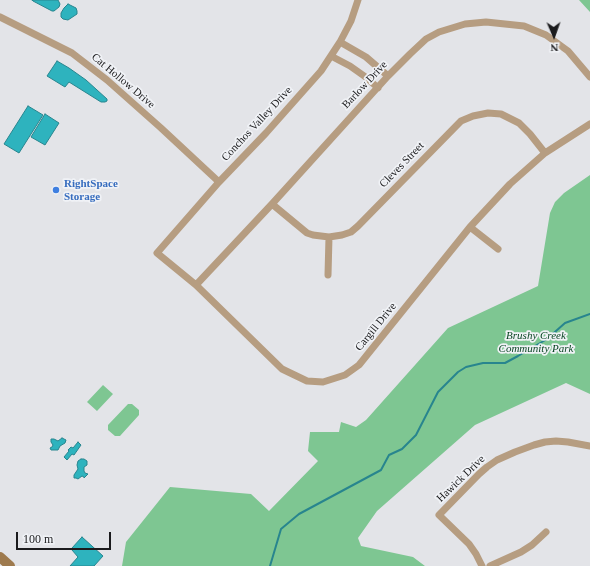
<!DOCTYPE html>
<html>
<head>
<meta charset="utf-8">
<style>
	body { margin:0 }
	#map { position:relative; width:590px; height:566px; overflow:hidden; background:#e3e4e8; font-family:"Times New Roman",serif }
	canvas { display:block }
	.north { position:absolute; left:534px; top:16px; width:40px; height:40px; -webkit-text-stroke:3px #f0f2f6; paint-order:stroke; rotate:178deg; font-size:11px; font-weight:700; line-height:16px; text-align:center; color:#1b1b1d }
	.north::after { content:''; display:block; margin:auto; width:14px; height:18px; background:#1b1b1d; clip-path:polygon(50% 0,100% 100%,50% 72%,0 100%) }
	.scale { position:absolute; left:16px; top:532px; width:95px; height:18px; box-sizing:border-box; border:2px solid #1b1b1d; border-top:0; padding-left:5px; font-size:12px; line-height:14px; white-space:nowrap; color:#1b1b1d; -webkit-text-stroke:3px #f0f2f6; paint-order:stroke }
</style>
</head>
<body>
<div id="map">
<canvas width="590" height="566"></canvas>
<div class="north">N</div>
<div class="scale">100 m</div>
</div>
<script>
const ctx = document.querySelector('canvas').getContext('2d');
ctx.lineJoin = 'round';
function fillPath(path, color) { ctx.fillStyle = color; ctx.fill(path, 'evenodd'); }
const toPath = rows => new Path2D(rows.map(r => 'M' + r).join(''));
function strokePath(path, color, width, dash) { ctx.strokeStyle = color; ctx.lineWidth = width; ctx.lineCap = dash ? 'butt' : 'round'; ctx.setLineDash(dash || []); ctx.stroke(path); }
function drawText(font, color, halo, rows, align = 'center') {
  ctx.font = font + ' "Times New Roman",serif'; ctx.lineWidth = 3.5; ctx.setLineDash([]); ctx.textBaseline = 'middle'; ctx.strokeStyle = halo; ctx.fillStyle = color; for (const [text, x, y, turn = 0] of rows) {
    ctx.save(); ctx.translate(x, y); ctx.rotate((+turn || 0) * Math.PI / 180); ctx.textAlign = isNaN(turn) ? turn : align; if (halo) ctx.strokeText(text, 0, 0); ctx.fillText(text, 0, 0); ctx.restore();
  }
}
fillPath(toPath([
	[579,0,590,0,590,12],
	[590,175,590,394,566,383,475,425,377,511,358,538,361,546,413,557,425,566,122,566,126,542,170,487,251,494,269,511,318,461,308,451,310,432,339,432,341,422,356,427,366,420,448,328,538,286,550,213,555,202,564,193],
	[103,385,113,394,97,411,87,402],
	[128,404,132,404,139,410,139,415,120,436,115,436,108,430,108,425]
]), '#7ec692');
const water = toPath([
	[32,0,58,0,60,4,59,7,54,11,52,11,33,1,32,0],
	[68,4,76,8,77,11,77,14,68,20,63,19,61,17,61,13,64,8,68,4],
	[57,61,69,68,86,80,107,99,107,101,105,102,101,102,69,82,65,87,47,76,57,61],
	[28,106,43,115,19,153,4,144,28,106],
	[45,114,59,123,45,145,31,137,45,114],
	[62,438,66,440,65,443,60,446,58,450,51,450,50,448,52,447,53,445,51,442,51,439,54,439,58,441,62,438],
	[78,442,81,445,74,455,72,454,67,460,64,457,69,451,68,450,71,447,73,448,78,442],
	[81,459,84,459,87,461,87,465,84,467,84,471,85,473,88,474,84,478,84,477,82,476,78,479,76,478,74,478,74,475,78,469,77,465,78,461,81,459],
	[82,537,103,556,94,566,70,566,78,557,72,550,72,548,82,537]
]);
fillPath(water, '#2eb3be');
strokePath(water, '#28858e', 1);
strokePath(toPath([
	[270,566,281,529,299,514,381,470,389,455,402,449,416,435,438,392,458,372,466,367,483,363,505,363,518,356,547,339,565,323,590,314]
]), '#28858e', 2);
strokePath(toPath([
	[358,0,351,21,340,42,321,71,266,133,219,182,157,253,196,285,282,369,307,381,323,382,345,375,359,365,470,227,510,184,545,153,590,124],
	[0,17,72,53,107,80,161,128,219,182],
	[340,42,366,57,388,76],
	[331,56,350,66,367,78,378,88],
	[272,204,307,233,313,235,329,237,342,235,351,232,358,226,461,121,473,116,488,113,501,114,519,123,530,134,545,153],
	[470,227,498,249],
	[328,275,329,237],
	[196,285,272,204,388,76,410,54,426,39,439,32,465,24,486,22,524,26,546,35,568,51,590,77],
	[482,566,476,554,469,544,439,515,479,474,487,467,497,460,515,452,534,445,545,442,556,441,568,442,590,446],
	[490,566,521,552,532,545,546,532]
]), '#b69d81', 7);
strokePath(toPath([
	[0,557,10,566]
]), '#9e7a4e', 10);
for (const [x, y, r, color] of [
	[56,190,4,"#3f7fe0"]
]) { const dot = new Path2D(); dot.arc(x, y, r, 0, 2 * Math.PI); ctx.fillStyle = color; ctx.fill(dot); strokePath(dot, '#f0f2f6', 1.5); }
drawText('11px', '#1b1b1d', '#f0f2f6', [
	["Cat Hollow Drive",123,81,40],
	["Barlow Drive",365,85,-47],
	["Conchos Valley Drive",257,124,-47],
	["Cleves Street",402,165,-46],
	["Cargill Drive",376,327,-51],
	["Hawick Drive",461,479,-44]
]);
drawText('bold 11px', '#366cbe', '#f0f2f6', [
	["RightSpace",64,184],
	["Storage",64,197]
], 'left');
drawText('italic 11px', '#094623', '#f0f2f6', [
	["Brushy Creek",536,336],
	["Community Park",536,349]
]);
</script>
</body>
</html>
